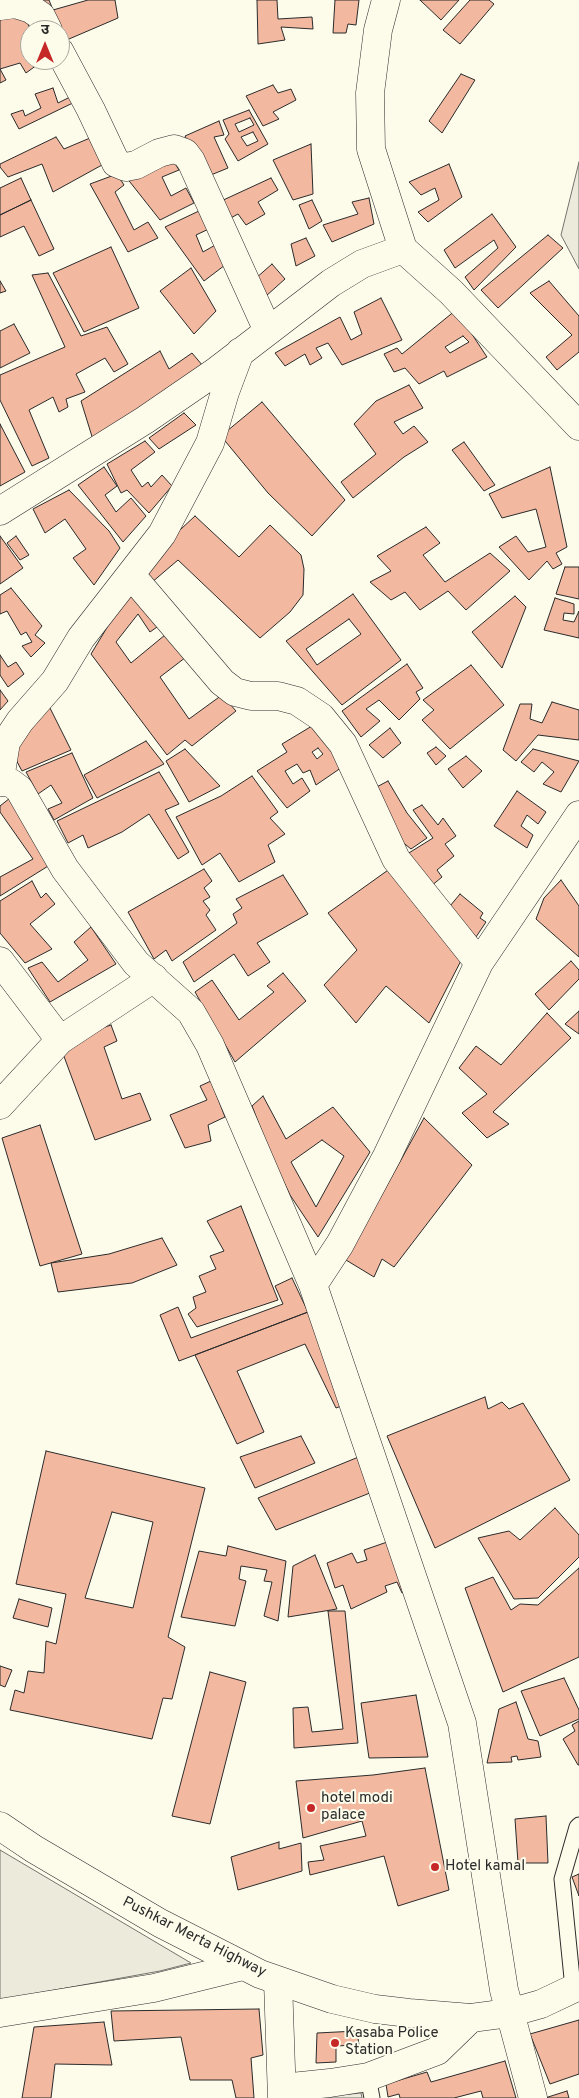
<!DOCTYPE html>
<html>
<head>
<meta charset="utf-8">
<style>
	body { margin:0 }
	#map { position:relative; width:579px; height:2098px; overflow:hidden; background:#fdfbea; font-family:Overpass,"Noto Sans Devanagari",sans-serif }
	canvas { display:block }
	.north { position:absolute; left:20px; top:20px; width:50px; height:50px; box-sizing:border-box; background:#fdfbea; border:1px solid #a9a89e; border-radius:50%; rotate:0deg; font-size:14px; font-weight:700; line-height:20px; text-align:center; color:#2b2b2b }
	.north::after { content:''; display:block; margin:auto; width:18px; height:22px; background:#c62828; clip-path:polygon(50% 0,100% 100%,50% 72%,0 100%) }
</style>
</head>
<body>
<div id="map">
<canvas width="579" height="2098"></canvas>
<div class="north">उ</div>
</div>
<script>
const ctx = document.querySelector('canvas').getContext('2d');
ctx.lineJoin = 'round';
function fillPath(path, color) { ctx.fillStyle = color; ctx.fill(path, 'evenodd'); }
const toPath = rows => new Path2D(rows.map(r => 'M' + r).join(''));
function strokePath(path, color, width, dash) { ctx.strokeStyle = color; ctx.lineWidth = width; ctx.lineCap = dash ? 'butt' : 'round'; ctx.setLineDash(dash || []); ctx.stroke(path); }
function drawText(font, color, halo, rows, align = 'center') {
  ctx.font = font + ' Overpass,sans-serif'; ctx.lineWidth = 4; ctx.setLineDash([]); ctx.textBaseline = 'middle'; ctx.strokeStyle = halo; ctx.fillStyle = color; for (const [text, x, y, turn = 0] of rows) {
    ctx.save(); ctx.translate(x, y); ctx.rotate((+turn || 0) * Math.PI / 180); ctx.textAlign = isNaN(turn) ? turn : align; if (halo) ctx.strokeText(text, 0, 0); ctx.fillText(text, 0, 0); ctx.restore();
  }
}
const green = toPath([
	[579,162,579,269,561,235,579,162],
	[0,1850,191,1963,160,1971,0,2000,0,1850],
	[361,2093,362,2098,329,2098,329,2096,361,2093]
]);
fillPath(green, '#ecebdb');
strokePath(green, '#74746e', 1);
const building = toPath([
	[40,0,49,0,53,10,88,0,115,0,118,18,62,42,60,30,40,0],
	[257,0,277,0,278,19,312,17,313,29,281,27,285,40,258,44,257,0],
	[335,0,359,0,356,25,348,24,346,33,333,33,335,0],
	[420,0,459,0,441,20,420,0],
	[470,0,489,0,494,4,460,44,443,30,470,0],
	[24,10,30,30,30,60,40,60,41,62,26,73,20,63,0,69,6,80,0,83,0,11,24,10],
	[461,74,475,80,442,133,429,121,461,74],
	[273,85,278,93,291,89,296,100,273,112,279,119,263,126,246,96,273,85],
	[53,88,58,103,76,94,79,100,19,129,11,114,23,110,25,116,41,108,35,94,53,88],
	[249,110,268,144,238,161,225,139,229,134,223,120,249,110],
	[250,118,254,125,239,132,235,124,250,118],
	[219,121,224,135,214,137,228,168,206,177,185,136,219,121],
	[253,132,258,141,247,146,241,137,253,132],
	[56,137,64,149,90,138,102,165,53,192,42,164,8,177,0,167,0,164,56,137],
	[311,144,313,194,293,200,273,160,311,144],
	[169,154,179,170,162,177,171,196,186,188,194,203,160,220,126,177,169,154],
	[449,164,462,197,428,222,418,212,439,200,435,188,421,195,409,182,449,164],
	[117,174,124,185,115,192,134,230,148,222,158,238,128,252,90,184,117,174],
	[21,178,31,200,0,215,0,188,21,178],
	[271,178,278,190,258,202,265,214,246,225,238,214,227,220,219,202,271,178],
	[369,198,374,224,332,242,323,225,358,214,352,202,369,198],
	[31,200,54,249,39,256,24,226,0,237,0,215,31,200],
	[312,200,322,221,309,229,299,205,312,200],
	[199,211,213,227,196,235,203,252,217,244,229,262,204,281,165,227,199,211],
	[492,214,516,247,474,290,465,277,498,248,494,240,455,268,444,250,492,214],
	[548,235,563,248,498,308,481,290,548,235],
	[306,238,315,256,296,266,291,244,306,238],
	[111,247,139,308,84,332,53,273,111,247],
	[272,264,285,279,266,296,255,279,272,264],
	[191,268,216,311,194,334,160,291,191,268],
	[48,273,81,336,107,327,128,364,114,372,105,358,76,374,85,392,66,399,68,407,59,412,53,397,29,410,49,458,32,466,0,400,0,375,65,347,32,275,48,273],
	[0,281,6,291,0,293,0,281],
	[549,281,579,316,579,352,557,370,546,357,572,335,530,293,549,281],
	[381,298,402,340,342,365,328,343,316,348,322,358,310,365,305,354,285,366,275,353,340,317,351,340,362,334,354,312,381,298],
	[456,310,487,357,447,377,444,371,419,384,405,368,394,372,384,354,397,348,402,354,456,310],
	[14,324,30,353,0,368,0,331,14,324],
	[463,336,469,342,450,353,445,347,463,336],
	[160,351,169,369,192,353,203,366,94,443,81,401,160,351],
	[409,385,423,408,394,422,403,434,414,426,428,442,404,457,353,498,341,482,376,454,354,424,376,401,409,385],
	[262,402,345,500,312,536,268,493,221,436,262,402],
	[184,413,196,425,159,449,149,438,184,413],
	[0,424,25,472,0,486,0,424],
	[145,441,155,452,131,470,142,487,148,482,151,487,162,475,172,486,149,513,127,490,121,493,107,464,145,441],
	[464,442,495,485,484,491,452,450,464,442],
	[104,467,117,486,105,495,116,512,131,498,146,516,123,542,78,485,104,467],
	[550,467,567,547,556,553,562,564,553,569,547,561,529,580,499,547,516,536,528,552,546,547,536,509,502,518,489,494,550,467],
	[69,490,109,531,120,548,94,585,73,558,86,549,65,519,45,533,33,509,69,490],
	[195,516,239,557,270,525,301,555,304,569,303,595,290,612,260,638,178,560,151,583,136,571,195,516],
	[426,527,440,543,423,555,445,582,490,553,510,571,466,610,448,591,420,610,405,592,391,600,370,582,391,571,377,556,426,527],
	[0,536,23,568,0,584,0,536],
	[16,536,29,555,20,560,7,543,16,536],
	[565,567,579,567,579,599,556,594,565,567],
	[134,583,164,622,150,632,138,614,116,642,131,663,171,630,190,654,160,677,189,719,222,695,236,711,192,746,185,740,167,755,91,654,134,583],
	[11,588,42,626,35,635,45,643,31,657,22,646,32,642,26,632,21,635,7,611,0,614,0,595,11,588],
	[353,594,401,660,342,705,286,641,353,594],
	[515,596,526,607,502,668,472,632,515,596],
	[555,598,574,604,574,614,564,613,563,620,574,622,579,611,579,638,544,630,555,598],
	[349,619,361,634,317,665,306,649,349,619],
	[0,655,8,667,16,662,24,674,8,687,0,675,0,655],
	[407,664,423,688,416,692,420,699,399,720,379,700,366,709,380,721,361,737,342,711,407,664],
	[471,665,504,705,450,749,422,720,434,710,423,700,471,665],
	[0,690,8,701,0,710,0,690],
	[552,702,579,710,579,740,538,735,516,761,503,750,520,704,532,704,530,719,542,723,552,702],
	[49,706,71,750,22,771,7,743,49,706],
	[322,720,351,761,316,785,310,770,303,773,297,764,285,771,293,784,302,778,310,791,287,808,257,771,287,752,282,744,322,720],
	[390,728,401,743,383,758,369,745,390,728],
	[146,741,164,764,97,798,84,775,146,741],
	[436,747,446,756,436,765,427,753,436,747],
	[318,748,323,754,317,759,312,752,318,748],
	[185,749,220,786,189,802,166,761,185,749],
	[533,749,579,761,561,792,543,784,554,772,542,762,534,772,521,762,533,749],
	[72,753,93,798,54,820,48,809,62,803,51,785,38,794,26,772,72,753],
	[466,756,482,771,463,788,448,769,466,756],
	[159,772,179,804,165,810,189,852,178,859,149,814,122,832,88,848,83,835,68,843,57,821,159,772],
	[252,776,278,812,270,818,285,834,268,845,275,862,239,882,220,853,202,865,176,817,221,796,252,776],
	[388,781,407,813,427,838,411,849,390,832,369,791,388,781],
	[517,791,546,812,538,824,527,815,521,826,533,835,527,848,494,826,517,791],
	[10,798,53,863,0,896,0,877,33,859,0,812,0,806,10,798],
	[422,805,438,825,443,818,456,836,445,844,454,856,437,870,442,877,430,887,404,856,433,838,413,810,422,805],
	[391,868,467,949,429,1023,386,986,356,1023,324,985,357,950,328,913,391,868],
	[204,869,212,881,204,888,210,897,203,901,210,910,206,915,216,930,172,961,166,950,154,959,128,912,204,869],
	[283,875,308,914,257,943,270,962,248,976,234,954,194,982,183,962,237,923,233,914,242,908,236,899,283,875],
	[561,880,579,906,579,957,536,919,544,898,561,880],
	[32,881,41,898,46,893,55,904,30,924,52,949,25,963,0,933,0,901,32,881],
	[460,894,483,913,480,918,486,922,476,937,450,906,460,894],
	[91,927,116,964,50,1002,28,968,42,962,58,982,88,960,74,942,91,927],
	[571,961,579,970,579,979,549,1010,535,994,571,961],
	[283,973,306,1001,235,1062,195,992,212,980,239,1020,274,992,267,986,283,973],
	[579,1011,579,1034,565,1024,579,1011],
	[547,1013,571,1038,493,1112,509,1124,487,1138,462,1113,487,1094,459,1068,476,1046,501,1065,547,1013],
	[111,1025,117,1041,104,1047,122,1099,140,1093,151,1120,95,1140,59,1043,111,1025],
	[211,1081,225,1117,208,1125,211,1141,185,1148,170,1115,207,1100,200,1086,211,1081],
	[263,1096,286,1139,333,1107,370,1152,318,1237,290,1195,271,1155,252,1106,263,1096],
	[322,1140,344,1156,316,1207,291,1162,322,1140],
	[424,1118,472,1165,394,1267,382,1259,374,1277,346,1260,424,1118],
	[40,1125,82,1254,40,1266,2,1138,40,1125],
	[241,1206,278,1300,197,1327,188,1314,196,1308,193,1297,206,1292,199,1276,216,1269,210,1256,224,1251,207,1221,241,1206],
	[162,1238,177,1265,132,1283,58,1292,51,1263,109,1254,162,1238],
	[292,1278,308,1312,179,1361,160,1315,178,1307,191,1338,283,1304,275,1286,292,1278],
	[308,1312,352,1402,336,1408,305,1344,237,1371,264,1432,237,1444,195,1355,308,1312],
	[485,1397,488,1409,502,1402,509,1409,523,1403,570,1480,435,1548,387,1436,485,1397],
	[301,1436,315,1463,255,1488,240,1457,301,1436],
	[46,1451,205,1488,168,1637,185,1647,172,1699,163,1698,152,1739,10,1710,15,1690,24,1693,28,1671,44,1673,46,1641,56,1644,66,1594,16,1584,46,1451],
	[112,1512,153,1522,133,1608,85,1598,112,1512],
	[361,1456,375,1491,276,1530,258,1498,361,1456],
	[555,1508,579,1535,579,1557,538,1598,514,1599,478,1538,509,1531,520,1540,555,1508],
	[393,1540,412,1589,402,1593,397,1582,385,1586,387,1592,351,1609,343,1585,335,1588,327,1563,352,1553,357,1563,367,1560,364,1550,393,1540],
	[228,1546,286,1561,278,1621,264,1616,272,1582,264,1581,267,1570,241,1566,239,1579,246,1581,235,1626,181,1617,199,1551,226,1556,228,1546],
	[315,1555,337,1609,288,1617,293,1566,315,1555],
	[579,1568,579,1657,503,1692,465,1588,493,1577,511,1610,520,1604,538,1605,579,1568],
	[19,1599,52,1608,48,1627,13,1618,19,1599],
	[328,1611,345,1611,358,1743,294,1748,293,1708,308,1707,312,1732,343,1729,328,1611],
	[0,1666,12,1670,5,1687,0,1685,0,1666],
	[210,1672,246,1682,210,1824,172,1816,210,1672],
	[564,1678,579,1710,579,1719,540,1736,521,1691,564,1678],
	[416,1695,428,1757,369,1758,361,1703,416,1695],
	[516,1702,528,1739,538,1741,541,1757,518,1760,517,1756,511,1757,512,1762,487,1763,499,1709,516,1702],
	[579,1721,579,1765,578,1765,563,1739,575,1731,572,1725,579,1721],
	[425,1768,449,1890,398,1906,384,1856,310,1875,308,1862,324,1860,320,1846,366,1836,362,1821,303,1838,296,1781,373,1775,425,1768],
	[546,1816,548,1863,518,1863,515,1819,546,1816],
	[279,1842,279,1849,301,1843,302,1871,238,1890,231,1857,279,1842],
	[579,1874,579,1896,572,1877,579,1874],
	[259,2009,263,2055,251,2058,254,2098,236,2098,232,2080,190,2080,181,2037,114,2041,111,2011,259,2009],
	[579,2020,579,2074,550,2084,530,2034,579,2020],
	[104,2022,112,2065,55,2064,51,2098,22,2098,34,2027,104,2022],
	[357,2031,360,2052,355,2052,355,2045,336,2046,336,2062,316,2063,317,2033,357,2031],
	[505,2061,516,2098,483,2098,481,2091,454,2098,400,2098,399,2094,388,2097,386,2084,427,2072,431,2082,505,2061],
	[567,2091,569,2098,545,2098,567,2091]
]);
fillPath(building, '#f2b8a0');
strokePath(building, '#2b2b2b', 1);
const service = toPath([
	[573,1988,562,1879,577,1827,579,1825],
	[368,2077,372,2098]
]);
const minor = toPath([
	[386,0,378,30,370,93,371,149,403,249,451,292,579,426],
	[0,6,15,4,31,9,41,16,48,30],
	[60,52,91,110,116,163,126,167,136,165,159,153,174,149,185,153,191,161,268,331],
	[0,511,145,420,215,372,331,283,362,264,403,249],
	[131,575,222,682,235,692,251,696,278,696,297,701,321,717,343,744,396,859,479,963],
	[0,779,6,742,20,721,55,681,81,638,162,534,210,443,225,392,240,352],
	[0,782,11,783,19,789,65,869,136,963,191,1012,210,1045,313,1285,462,1723,504,1990,533,2098],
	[0,961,60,1040],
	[0,1105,60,1040,154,978],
	[313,1285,340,1244,387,1156,479,963,579,815],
	[278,1981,282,2098],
	[0,2013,154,1988,243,1966],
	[282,2088,330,2083,368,2077,437,2051,471,2018]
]);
const trunk = toPath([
	[0,1826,34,1849,160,1923,260,1974,332,1999,375,2009,409,2013,471,2018,509,2013,541,2004,579,1986]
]);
strokePath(service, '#2b2b2b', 17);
strokePath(minor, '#2b2b2b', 29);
strokePath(trunk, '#2b2b2b', 29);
strokePath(service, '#fdfbea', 15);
strokePath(minor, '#fdfbea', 28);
strokePath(trunk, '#fdfbea', 28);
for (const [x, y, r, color] of [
	[311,1808,5,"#c62828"],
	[435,1867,5,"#c62828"],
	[335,2043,5,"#c62828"]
]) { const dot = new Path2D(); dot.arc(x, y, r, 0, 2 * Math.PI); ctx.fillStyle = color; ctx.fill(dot); strokePath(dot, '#fdfbea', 2); }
drawText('15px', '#2b2b2b', '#fdfbea', [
	["hotel modi",321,1799],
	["palace",321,1816],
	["Hotel kamal",445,1867],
	["Kasaba Police",345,2034],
	["Station",345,2051]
], 'left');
drawText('15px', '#2b2b2b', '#fdfbea', [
	["Pushkar Merta Highway",194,1938,27]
]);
</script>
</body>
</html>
